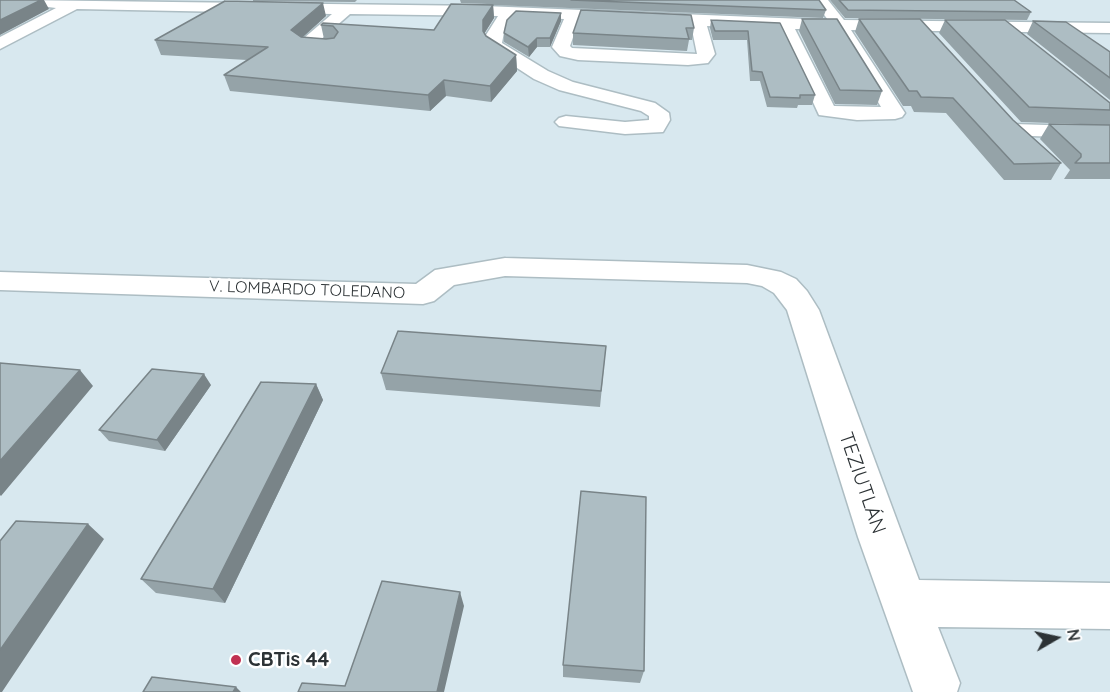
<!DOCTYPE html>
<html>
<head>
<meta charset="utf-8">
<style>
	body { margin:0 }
	#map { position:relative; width:1110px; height:692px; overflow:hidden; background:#d8e8ef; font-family:Quicksand,sans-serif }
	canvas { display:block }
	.north { position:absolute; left:1026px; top:608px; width:60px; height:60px; -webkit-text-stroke:4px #fff; paint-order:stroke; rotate:81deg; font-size:16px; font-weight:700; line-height:24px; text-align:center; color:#2c3235 }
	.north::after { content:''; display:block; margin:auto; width:21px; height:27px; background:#2c3235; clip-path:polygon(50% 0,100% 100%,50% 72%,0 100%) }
</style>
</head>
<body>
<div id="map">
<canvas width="1110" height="692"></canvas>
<div class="north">N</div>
</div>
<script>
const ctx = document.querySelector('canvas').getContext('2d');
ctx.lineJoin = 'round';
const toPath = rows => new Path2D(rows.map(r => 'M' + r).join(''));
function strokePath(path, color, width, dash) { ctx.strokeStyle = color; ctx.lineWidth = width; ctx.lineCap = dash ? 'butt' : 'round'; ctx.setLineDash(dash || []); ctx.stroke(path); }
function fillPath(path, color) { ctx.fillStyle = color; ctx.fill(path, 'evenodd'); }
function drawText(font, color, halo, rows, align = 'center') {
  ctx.font = font + ' Quicksand,sans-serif'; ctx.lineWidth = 5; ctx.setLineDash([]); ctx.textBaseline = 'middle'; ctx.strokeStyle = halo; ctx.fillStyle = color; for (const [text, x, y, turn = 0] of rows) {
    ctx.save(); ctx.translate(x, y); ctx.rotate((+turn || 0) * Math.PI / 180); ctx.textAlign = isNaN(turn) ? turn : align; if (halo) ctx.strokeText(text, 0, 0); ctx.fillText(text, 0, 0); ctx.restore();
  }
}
const minor = toPath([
	[17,0,484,6,828,20,813,0,828,0,844,20,1110,23,1110,33,851,30,905,113,902,117,895,119,857,120,819,115,779,29,707,26,715,54,708,63,688,65,578,60,560,56,552,47,564,19,515,17,505,27,502,43,548,71,573,82,655,103,669,113,670,120,663,132,625,134,559,126,555,122,559,118,566,116,625,122,649,120,649,116,641,111,559,90,534,79,488,49,486,45,486,35,498,16,350,14,319,41,336,43,339,47,336,51,330,52,305,49,297,44,332,14,77,9,0,49,0,37,56,8,24,4,17,0],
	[579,20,691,25,697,54,572,48,570,46,579,20],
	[795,29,835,29,881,107,834,106,795,29],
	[1014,124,1110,127,1110,139,1006,135,1003,130,1006,125,1014,124],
	[505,258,747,265,781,272,796,279,807,291,819,310,919,580,1110,583,1110,629,938,627,960,683,957,692,913,692,858,537,787,310,774,293,762,286,747,283,505,276,454,285,434,301,423,304,0,290,0,272,416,284,435,270,505,258]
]);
strokePath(minor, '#adbdc3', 3);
fillPath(minor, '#fff');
fillPath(toPath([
	[253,0,357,0,355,2,253,1],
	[460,0,819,0,826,10,823,18,493,5,494,18,484,34,486,36,516,55,517,71,491,102,446,96,430,111,230,91,224,75,247,60,161,55,155,40,326,16,303,37,324,39,321,25,434,30,487,4,461,3],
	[830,0,1014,0,1031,12,1027,20,845,18],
	[561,13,561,21,550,47,537,47,529,57,504,42,504,33],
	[802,19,882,91,877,105,835,104,799,31],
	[859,19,1013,120,1061,163,1051,180,1004,180,946,113,914,112,911,106,903,106,855,32],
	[711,20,780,23,815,95,812,105,798,105,797,108,767,107,760,81,750,81,747,40,713,40,710,28],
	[945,20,1110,103,1110,125,1021,122,939,33],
	[1033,21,1110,52,1110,100,1027,34],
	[694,28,692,40,689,40,687,51,573,45,573,33],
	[1049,124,1110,125,1110,179,1064,179,1070,170,1040,139],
	[606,346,600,407,386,390,381,373],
	[316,384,323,400,225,603,156,593,141,579],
	[211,385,165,451,109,441,99,430],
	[563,665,644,671,640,683,563,677]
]), '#95a3a8');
fillPath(toPath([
	[41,0,44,0,49,9,0,35,0,20],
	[323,3,326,16,295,44,291,30],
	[493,5,494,18,484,34,483,31,483,20],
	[561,13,561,21,550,47,550,38],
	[537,38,537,47,529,57,528,47],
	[516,55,517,71,491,102,490,86],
	[444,80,446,96,430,111,428,95],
	[80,370,93,386,1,496,0,495,0,461],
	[204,374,211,385,165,451,157,440],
	[316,384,323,400,225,603,213,589],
	[88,524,104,539,2,692,0,692,0,650],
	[460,592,464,606,444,692,437,692],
	[236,687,241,692,233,692]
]), '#798488');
const building = toPath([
	[0,0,41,0,0,20,0,0],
	[571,0,819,0,826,10,571,0],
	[839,0,1014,0,1031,12,848,10,839,0],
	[225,1,323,3,291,30,301,37,326,39,334,38,338,32,333,26,321,25,323,23,434,30,451,4,493,5,483,20,483,31,486,36,516,55,490,86,444,80,428,95,224,75,268,47,155,40,225,1],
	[581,10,691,15,694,28,686,28,689,39,573,33,581,10],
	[516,11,561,13,550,38,537,38,528,47,504,33,507,20,516,11],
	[802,19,837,19,882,91,840,90,802,19],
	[859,19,920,19,1013,120,1061,163,1014,164,953,98,921,97,917,91,909,91,859,19],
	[711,20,780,23,815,95,800,95,800,98,770,97,762,72,752,71,748,31,715,31,711,20],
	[945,20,1005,20,1110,103,1110,110,1029,107,945,20],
	[1033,21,1066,22,1110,52,1110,78,1033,21],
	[1049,124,1110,125,1110,163,1075,163,1081,157,1081,154,1049,124],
	[398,331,606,346,601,391,381,373,398,331],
	[0,363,80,370,0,461,0,363],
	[152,369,204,374,157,440,99,430,152,369],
	[261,382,316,384,213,589,141,579,261,382],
	[581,491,646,497,644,671,563,665,581,491],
	[16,521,88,524,0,650,0,541,16,521],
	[382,581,460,592,437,692,298,692,302,683,345,686,382,581],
	[152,677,236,687,233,692,143,692,152,677]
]);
fillPath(building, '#adbdc3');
strokePath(building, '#798488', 1.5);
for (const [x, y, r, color] of [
	[236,660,6,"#c13152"]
]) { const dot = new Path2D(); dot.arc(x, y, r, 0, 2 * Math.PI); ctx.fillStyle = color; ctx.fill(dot); strokePath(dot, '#fff', 2); }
drawText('16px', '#2c3235', '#fff', [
	["V. LOMBARDO TOLEDANO",307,290,2]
]);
drawText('20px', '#2c3235', '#fff', [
	["TEZIUTLÁN",862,483,71]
]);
drawText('bold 20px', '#2c3235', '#fff', [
	["CBTis 44",248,660]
], 'left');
</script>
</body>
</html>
